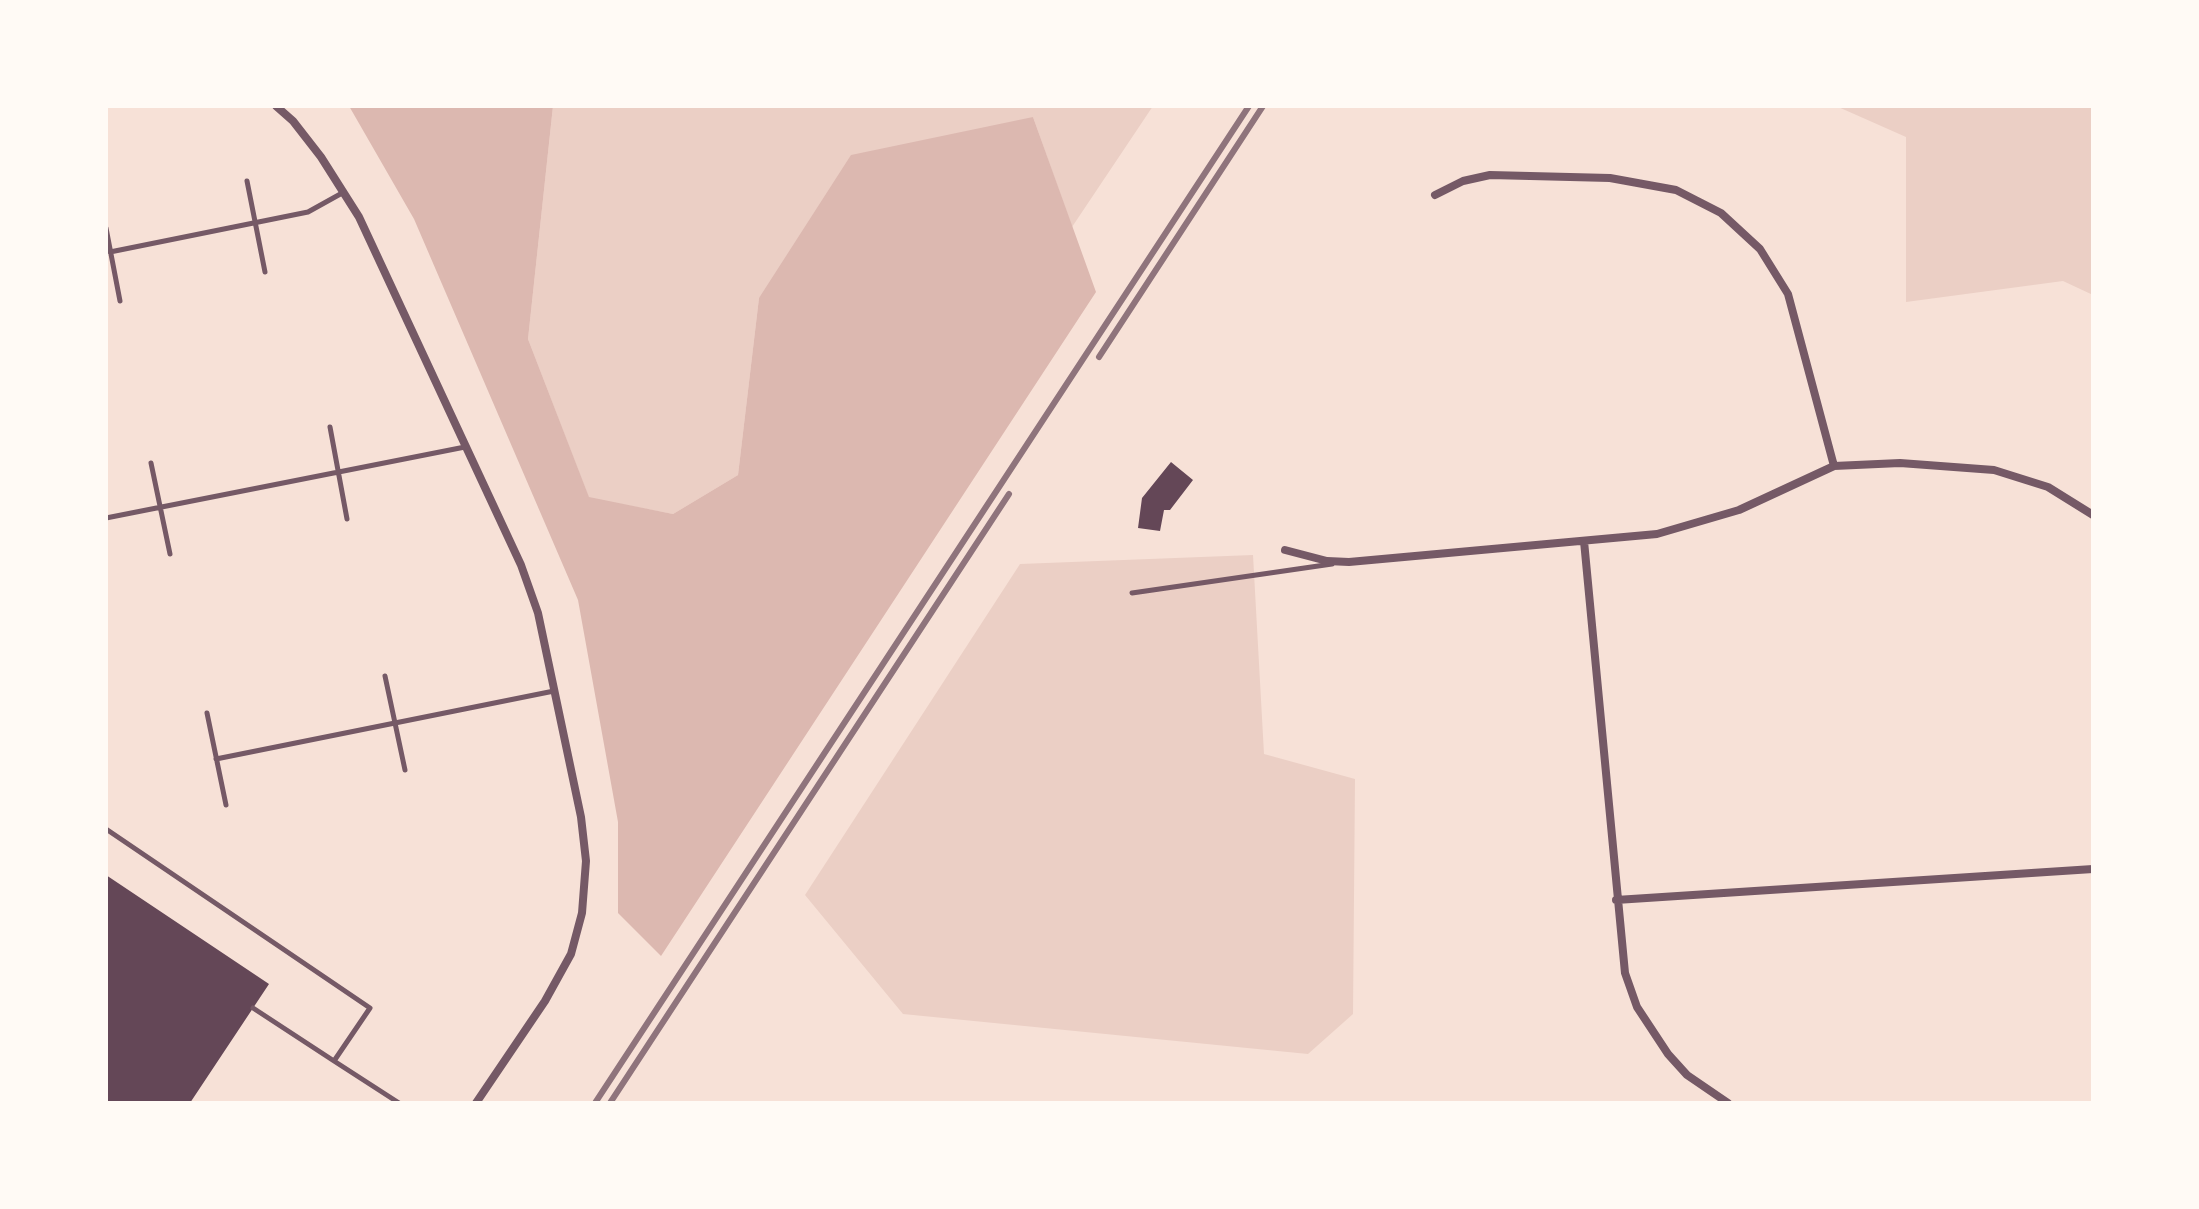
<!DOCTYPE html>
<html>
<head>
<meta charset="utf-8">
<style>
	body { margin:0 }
	#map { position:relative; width:2199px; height:1209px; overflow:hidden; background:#f7e1d7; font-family:"DM Sans",sans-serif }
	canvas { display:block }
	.frame { position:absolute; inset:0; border:108px solid #fffaf5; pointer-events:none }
</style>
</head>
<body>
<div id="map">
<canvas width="2199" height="1209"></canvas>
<div class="frame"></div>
</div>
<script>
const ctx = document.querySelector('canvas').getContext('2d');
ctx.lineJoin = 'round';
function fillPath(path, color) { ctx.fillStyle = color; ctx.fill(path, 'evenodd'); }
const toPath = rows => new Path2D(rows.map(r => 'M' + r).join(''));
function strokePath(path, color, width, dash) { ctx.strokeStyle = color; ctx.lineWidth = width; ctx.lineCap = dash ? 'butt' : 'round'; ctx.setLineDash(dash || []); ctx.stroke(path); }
fillPath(toPath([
	[553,106,1153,106,1072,227,1033,117,759,298,738,475,673,514,589,498,528,339],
	[1836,106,2093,106,2093,295,2063,281,1906,302,1906,137],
	[1253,555,1264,754,1355,779,1353,1014,1308,1054,903,1014,805,895,1020,564]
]), '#ebcfc5');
fillPath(toPath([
	[349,106,553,106,528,339,589,497,673,514,738,475,759,298,851,155,1033,117,1096,292,661,956,618,913,618,822,578,600,414,219]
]), '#dcb8b0');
fillPath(toPath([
	[1171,462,1193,480,1170,510,1164,510,1160,531,1138,528,1142,498],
	[106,875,269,984,190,1103,106,1103]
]), '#644757');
strokePath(toPath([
	[247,181,265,272],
	[106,228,120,301],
	[110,252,308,212,344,192],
	[330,427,347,519],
	[151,463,170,554],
	[106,518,465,447],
	[1132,593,1332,564],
	[385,676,405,770],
	[207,713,226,805],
	[216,759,554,691],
	[106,829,370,1008,334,1061,399,1103],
	[253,1008,334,1061]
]), '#755966', 5);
strokePath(toPath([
	[276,106,293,121,321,157,359,217,521,565,538,613,581,817,586,861,582,913,571,954,545,1001,476,1103],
	[1435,195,1463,181,1490,175,1610,178,1676,190,1721,213,1760,249,1788,294,1834,466],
	[1584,541,1625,973,1637,1007,1668,1054,1687,1075,1728,1103],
	[1285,550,1327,561,1349,562,1657,534,1739,510,1834,466,1900,463,1994,470,2048,487,2093,515],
	[1616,900,2093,869]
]), '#755966', 8);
strokePath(toPath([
	[1099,357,1263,106],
	[595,1103,1249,106],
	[610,1103,1009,494]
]), '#8f747c', 6);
</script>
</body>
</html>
